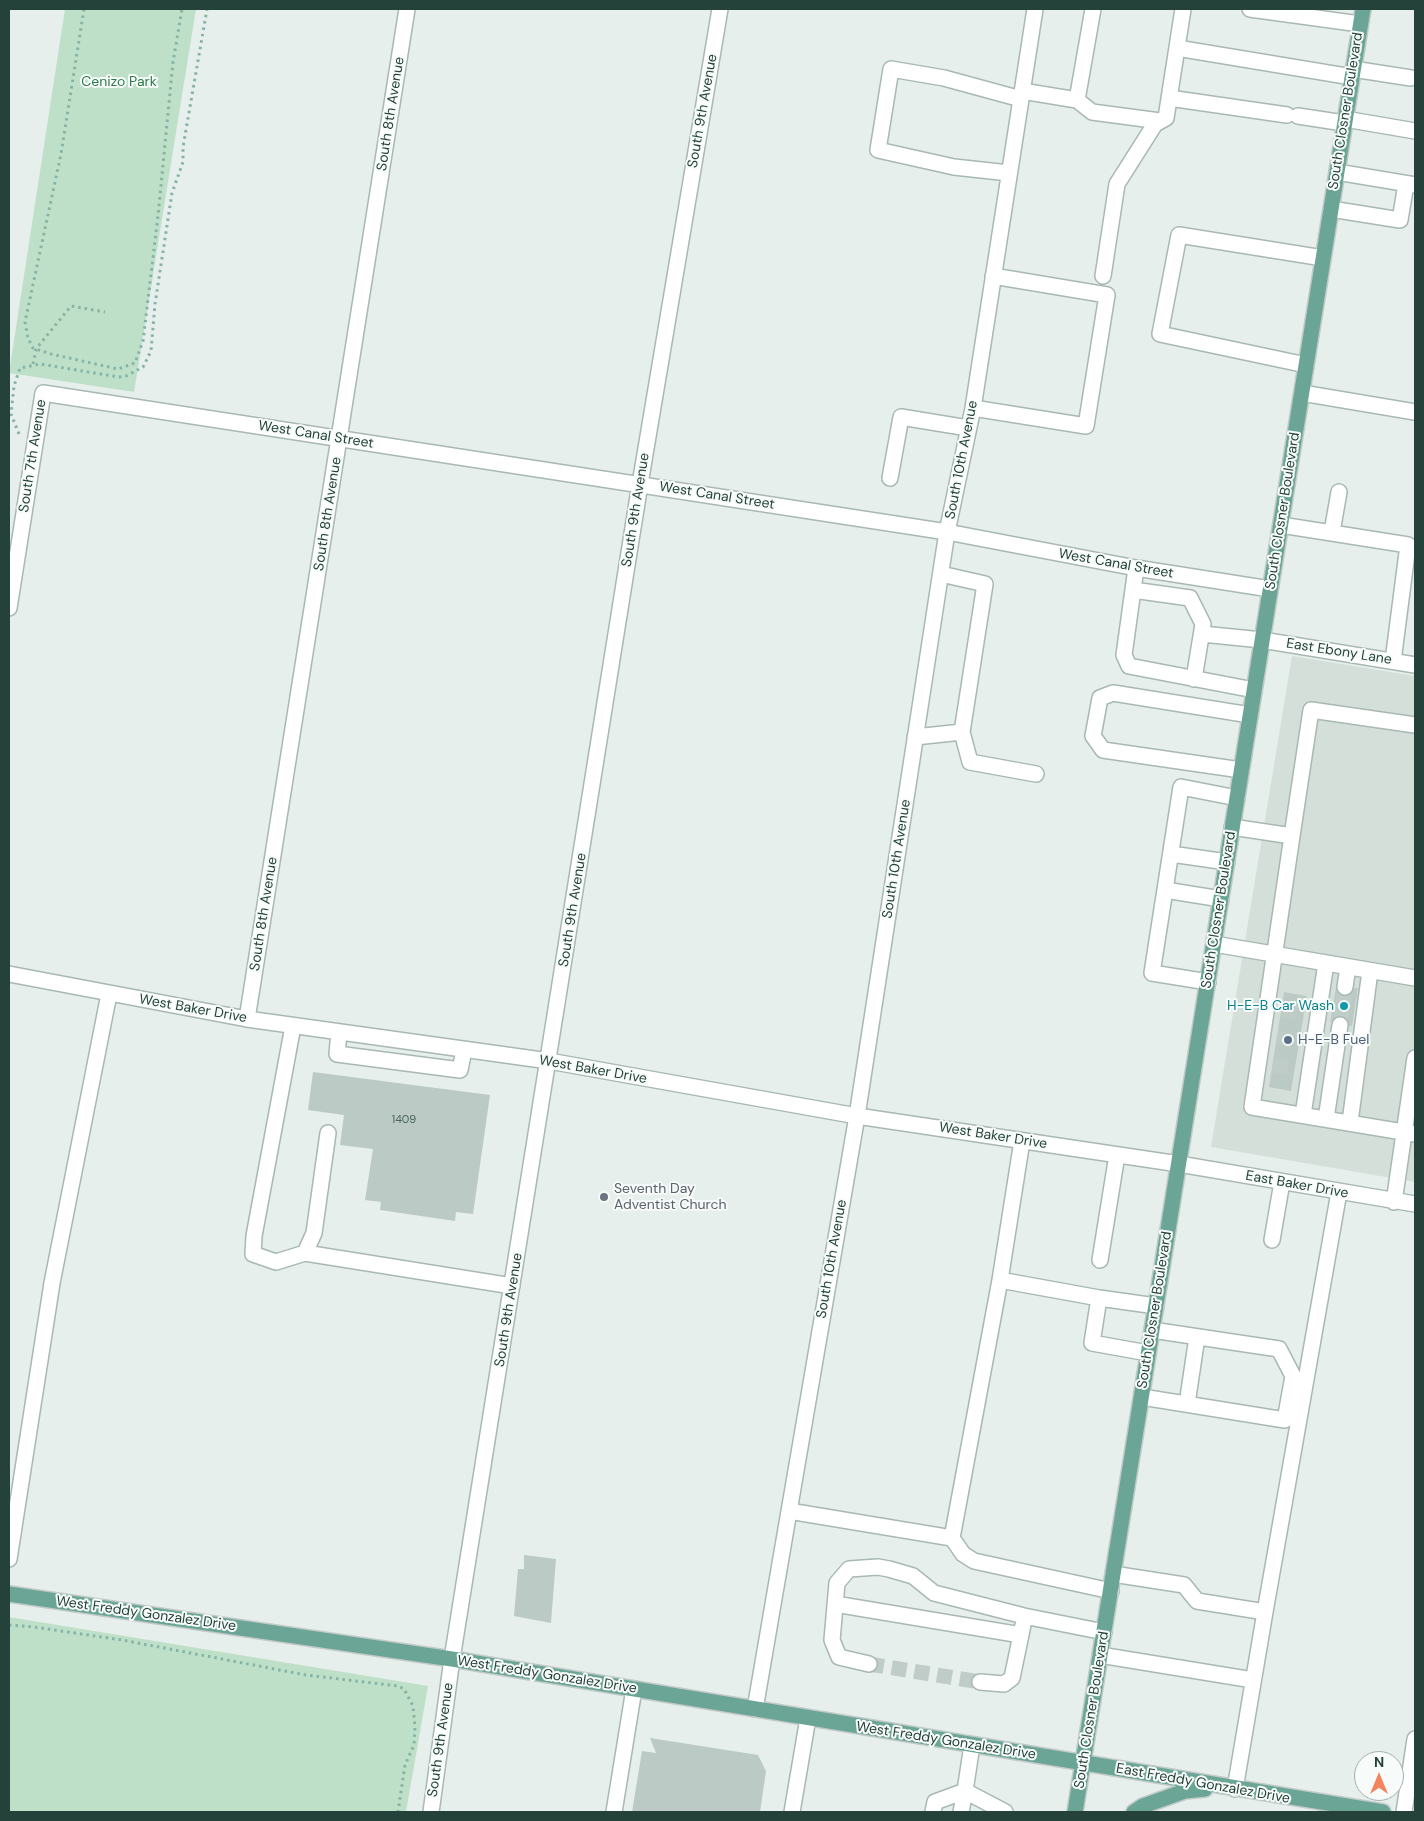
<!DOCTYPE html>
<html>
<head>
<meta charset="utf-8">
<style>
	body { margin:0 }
	#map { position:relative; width:1424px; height:1821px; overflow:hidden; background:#e6efeb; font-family:"DM Sans",sans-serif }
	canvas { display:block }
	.frame { position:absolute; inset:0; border:10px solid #24423a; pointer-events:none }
	.north { position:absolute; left:1354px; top:1751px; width:50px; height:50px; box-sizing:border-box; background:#f7fbf9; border:1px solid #a3b1ad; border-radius:50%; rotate:0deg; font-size:14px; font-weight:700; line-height:20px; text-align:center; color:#24423a }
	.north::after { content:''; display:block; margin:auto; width:18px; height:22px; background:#f4845f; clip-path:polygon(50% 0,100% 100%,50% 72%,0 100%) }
</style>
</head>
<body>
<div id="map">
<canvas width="1424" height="1821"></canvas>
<div class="frame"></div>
<div class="north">N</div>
</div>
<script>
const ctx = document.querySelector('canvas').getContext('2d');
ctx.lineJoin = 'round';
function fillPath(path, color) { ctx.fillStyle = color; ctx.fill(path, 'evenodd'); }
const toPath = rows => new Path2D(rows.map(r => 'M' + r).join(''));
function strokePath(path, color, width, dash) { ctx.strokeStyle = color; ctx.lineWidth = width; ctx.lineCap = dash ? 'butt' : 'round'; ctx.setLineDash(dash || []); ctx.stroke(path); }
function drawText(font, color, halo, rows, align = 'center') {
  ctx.font = font + ' "DM Sans",sans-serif'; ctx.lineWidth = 4; ctx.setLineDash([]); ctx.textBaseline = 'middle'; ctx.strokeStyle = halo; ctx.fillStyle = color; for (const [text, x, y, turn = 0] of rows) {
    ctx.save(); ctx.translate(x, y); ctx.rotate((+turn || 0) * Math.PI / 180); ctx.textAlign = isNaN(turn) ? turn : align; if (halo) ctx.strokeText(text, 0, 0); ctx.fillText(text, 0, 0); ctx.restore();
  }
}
fillPath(toPath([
	[1292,656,1415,676,1415,1182,1211,1147]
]), '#d4dfda');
fillPath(toPath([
	[65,9,196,9,134,392,9,373],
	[9,1617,428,1686,406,1812,9,1812]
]), '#bfe0c8');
fillPath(toPath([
	[1336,988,1339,994,1344,996,1352,993,1354,988,1358,988,1352,1026,1349,1026,1348,1021,1342,1016,1336,1017,1330,1023],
	[1284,992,1307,996,1291,1091,1269,1087],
	[313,1072,490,1095,473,1214,456,1212,455,1221,380,1210,381,1202,365,1200,373,1149,340,1145,344,1115,308,1110],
	[524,1555,556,1559,551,1623,514,1616,518,1569,524,1569],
	[650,1738,758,1755,766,1771,760,1812,632,1812,642,1751,656,1753]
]), '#bbcac4');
strokePath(toPath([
	[1282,1010,1304,1014],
	[1340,1025,1345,987],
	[1277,1038,1299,1042],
	[1273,1065,1295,1069],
	[869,1664,980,1682]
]), '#bfccc8', 15, [15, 8]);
const minor = toPath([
	[1250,9,1360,24],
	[1177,48,1352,77],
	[1353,69,1411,78],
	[1022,91,1077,100,1093,9],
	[1169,98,1287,115],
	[1077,100,1092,112,1160,121],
	[1298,116,1344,123],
	[1345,119,1415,131],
	[1337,172,1415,185],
	[1009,173,954,167,878,150,891,69,944,78,1021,99],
	[1331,209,1400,220,1406,184],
	[1103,276,1117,184,1155,124,1166,118,1183,9],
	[1306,365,1160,334,1179,235,1323,258],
	[1302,393,1415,412],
	[973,408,1086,426,1107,295,993,276],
	[890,478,901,417,968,428],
	[1281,525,1408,545,1393,661],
	[1332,532,1339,492],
	[1136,568,1124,655,1129,666,1254,690],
	[1133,590,1190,598,1203,624,1194,679],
	[9,608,43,393,947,532,1136,568,1270,589],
	[1202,634,1262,640,1415,665],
	[962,732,970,762,1036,774],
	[915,737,962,732,985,584,941,574],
	[1241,770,1103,750,1093,736,1100,698,1113,693,1250,715],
	[1232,827,1292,836,1252,1107,1415,1134],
	[1292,836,1311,710,1415,725],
	[1171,854,1227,862],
	[1165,890,1221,899],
	[1214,944,1415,978],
	[9,974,247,1019,549,1061,857,1116,1179,1164,1415,1204],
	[1208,982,1152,973,1181,787,1237,798],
	[1345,987,1348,967],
	[247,1019,407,9],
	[293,1026,254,1236,253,1254,276,1262,305,1253,512,1286],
	[339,1032,337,1054,460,1070,464,1050],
	[1303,1115,1326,963],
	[1326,1119,1340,1025],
	[1350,1122,1370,971],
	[1394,1202,1415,1058],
	[1272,1240,1282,1182],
	[305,1253,314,1233,328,1133],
	[1100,1260,1117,1155],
	[1000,1280,1099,1298,1092,1343,1148,1353],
	[1099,1298,1156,1306],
	[1142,1397,1285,1420,1293,1376,1279,1349,1152,1330],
	[1187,1404,1197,1337],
	[789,1511,952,1538,1000,1280,1022,1141],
	[952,1538,963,1554,974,1561,1111,1591],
	[9,1559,52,1283,109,994],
	[1113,1574,1184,1585,1197,1601,1265,1612,1235,1789],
	[835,1604,1021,1635],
	[1265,1612,1339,1192],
	[1100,1655,1253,1680],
	[869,1664,839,1657,832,1640,837,1583,849,1569,878,1567,889,1569,913,1576,934,1593,1024,1616,1104,1632],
	[980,1682,1004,1684,1012,1678,1023,1625],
	[755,1709,857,1116,947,532,973,408,1035,9],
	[965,1791,1005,1812],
	[431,1812,452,1659,640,484,720,9],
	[614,1812,634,1689],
	[792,1812,808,1718],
	[933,1812,935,1802,965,1791,972,1745],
	[961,1812,965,1791],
	[1404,1812,1415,1739]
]);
const major = toPath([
	[9,1594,452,1659,1383,1812],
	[1075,1812,1363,9],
	[1134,1812,1143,1806,1185,1791,1205,1789]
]);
strokePath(minor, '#a8b8b2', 18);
strokePath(major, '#c2cac8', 18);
strokePath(toPath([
	[84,9,61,154,25,322,28,338,33,348,51,354,118,369,135,363,143,341,158,216,173,62,182,9],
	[33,364,36,349,71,306,105,312],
	[19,434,11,414,14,386,20,368,40,364,119,377,126,376,143,367,151,351,155,304,172,193,183,162,183,147,207,9],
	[9,1625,34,1627,122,1640,306,1675,398,1686,404,1689,413,1706,415,1726,414,1745,405,1765,398,1812]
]), '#86b3a5', 3, [2.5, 4]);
strokePath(minor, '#fff', 15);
strokePath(major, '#6aa596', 15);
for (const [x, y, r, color] of [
	[1344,1006,5,"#0f9aa8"],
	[1288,1040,5,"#5c6f8a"],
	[604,1197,5,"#6b7280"]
]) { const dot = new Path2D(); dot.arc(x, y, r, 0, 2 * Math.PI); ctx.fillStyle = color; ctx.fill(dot); strokePath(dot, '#f7fbf9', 2); }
drawText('11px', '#4a645c', null, [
	["1409",404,1120]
]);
drawText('14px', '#2d7a4b', '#f7fbf9', [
	["Cenizo Park",119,82]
]);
drawText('14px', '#24423a', '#f7fbf9', [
	["South 9th Avenue",703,111,-80],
	["South Closner Boulevard",1346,111,-81],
	["South 8th Avenue",391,114,-81],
	["West Canal Street",316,435,9],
	["South 7th Avenue",33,456,-81],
	["South 10th Avenue",962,460,-79],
	["West Canal Street",717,496,9],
	["South 9th Avenue",636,510,-81],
	["South Closner Boulevard",1283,511,-81],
	["South 8th Avenue",328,514,-81],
	["West Canal Street",1116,564,10],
	["East Ebony Lane",1339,652,9],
	["South 10th Avenue",897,859,-81],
	["South 9th Avenue",573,910,-81],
	["South Closner Boulevard",1219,910,-81],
	["South 8th Avenue",264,914,-81],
	["West Baker Drive",193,1009,10],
	["West Baker Drive",593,1070,10],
	["West Baker Drive",993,1136,9],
	["East Baker Drive",1297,1185,10],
	["South 10th Avenue",832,1259,-80],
	["South 9th Avenue",509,1310,-81],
	["South Closner Boulevard",1155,1310,-81],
	["West Freddy Gonzalez Drive",146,1614,8],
	["West Freddy Gonzalez Drive",547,1675,9],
	["South Closner Boulevard",1092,1710,-81],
	["South 9th Avenue",441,1740,-82],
	["West Freddy Gonzalez Drive",946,1741,9],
	["East Freddy Gonzalez Drive",1203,1784,10]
]);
drawText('14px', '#0d838f', '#f7fbf9', [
	["H-E-B Car Wash",1334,1006]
], 'right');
drawText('14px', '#4e5e75', '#f7fbf9', [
	["H-E-B Fuel",1298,1040]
], 'left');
drawText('14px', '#5b616d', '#f7fbf9', [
	["Seventh Day",614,1189],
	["Adventist Church",614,1205]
], 'left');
</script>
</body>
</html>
